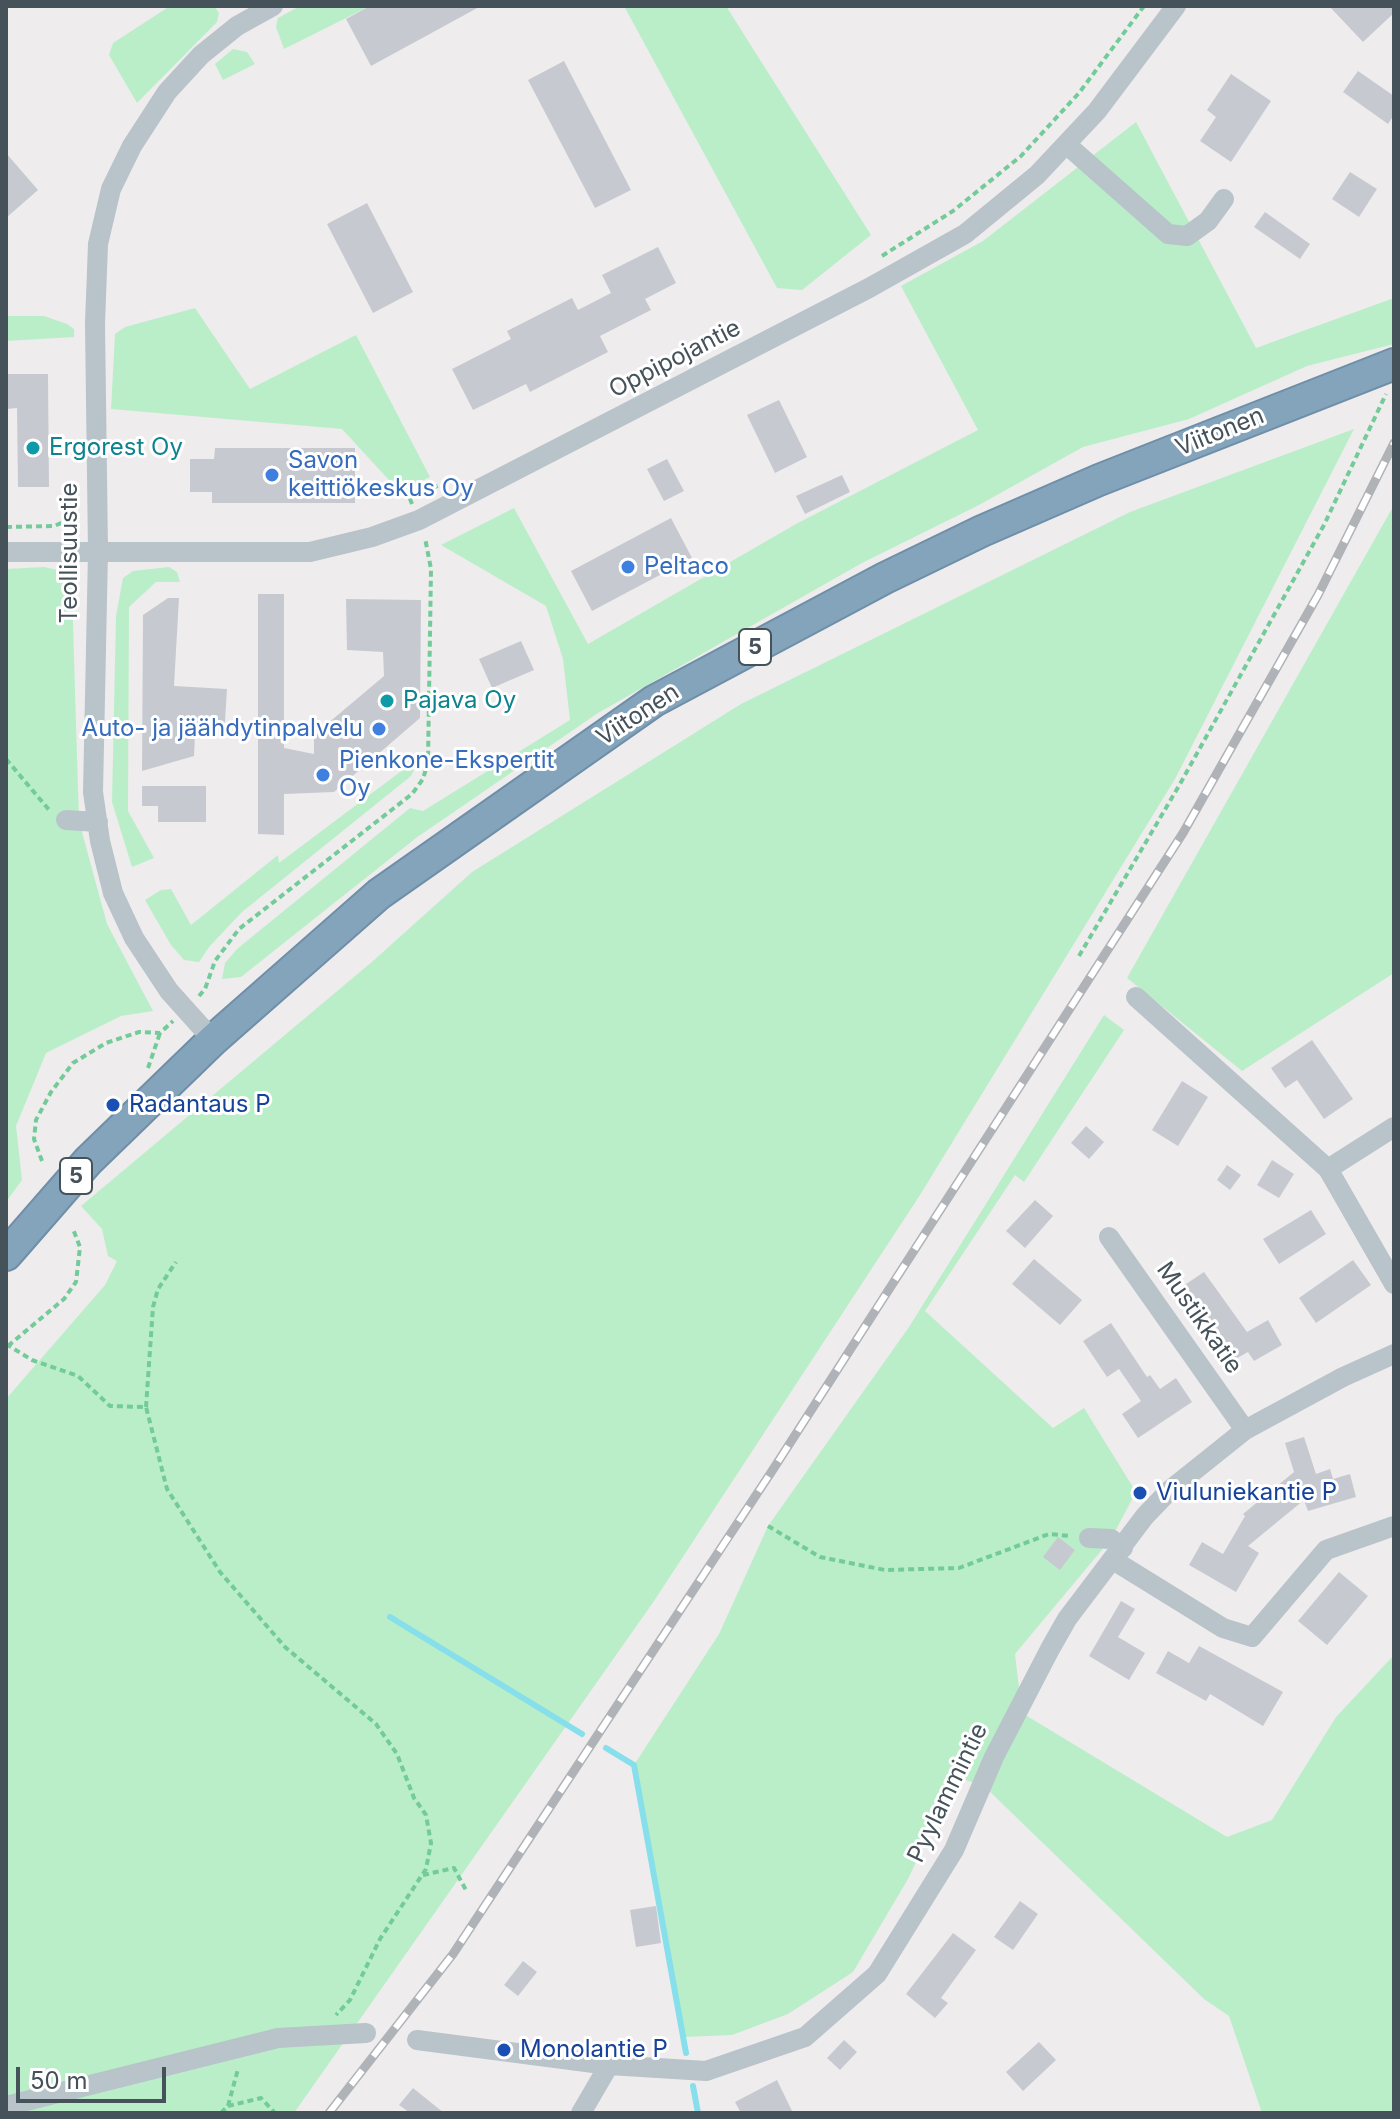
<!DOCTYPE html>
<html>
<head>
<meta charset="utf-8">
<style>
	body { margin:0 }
	#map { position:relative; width:1400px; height:2119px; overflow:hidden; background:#efeced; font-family:Inter,sans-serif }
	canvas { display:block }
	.frame { position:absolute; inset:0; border:8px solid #45525a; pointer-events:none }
	.scale { position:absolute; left:16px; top:2067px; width:150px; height:36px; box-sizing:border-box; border:4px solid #45525a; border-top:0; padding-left:10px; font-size:24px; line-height:28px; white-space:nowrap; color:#45525a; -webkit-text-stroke:6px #fff; paint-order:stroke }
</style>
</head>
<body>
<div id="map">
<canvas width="1400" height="2119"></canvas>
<div class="frame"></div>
<div class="scale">50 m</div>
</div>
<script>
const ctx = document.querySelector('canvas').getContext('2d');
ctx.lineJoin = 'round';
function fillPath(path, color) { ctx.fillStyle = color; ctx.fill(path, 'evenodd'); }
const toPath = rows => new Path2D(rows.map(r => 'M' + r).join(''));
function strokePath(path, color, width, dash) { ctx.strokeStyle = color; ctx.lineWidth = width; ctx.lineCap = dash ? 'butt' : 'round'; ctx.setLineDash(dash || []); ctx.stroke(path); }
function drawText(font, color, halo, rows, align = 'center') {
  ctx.font = font + ' Inter,sans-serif'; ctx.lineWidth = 6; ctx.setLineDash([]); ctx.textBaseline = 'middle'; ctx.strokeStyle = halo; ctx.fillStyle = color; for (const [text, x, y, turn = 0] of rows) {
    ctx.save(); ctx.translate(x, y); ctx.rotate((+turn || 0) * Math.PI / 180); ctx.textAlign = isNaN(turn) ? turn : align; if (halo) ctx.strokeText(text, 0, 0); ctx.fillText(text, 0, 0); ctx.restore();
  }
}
fillPath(toPath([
	[170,6,214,6,219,13,217,22,137,103,109,55,113,43],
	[300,6,370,6,284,49,276,27,278,18],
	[624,6,726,6,871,235,802,290,777,288],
	[233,49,247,52,255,64,223,80,215,64],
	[1136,122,1256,348,1394,298,1394,344,1307,366,1189,419,1083,447,979,505,862,563,598,713,416,838,241,977,222,979,225,963,237,949,410,808,423,811,570,720,563,659,546,606,441,545,514,508,588,644,796,524,978,430,901,286,983,241],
	[195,308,250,389,356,335,430,477,400,492,342,429,111,409,115,334,125,327],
	[6,316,44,316,67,324,74,329,74,337,6,341],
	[1354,429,1175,779,920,1195,654,1601,294,2113,6,2113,6,1399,105,1285,117,1261,108,1256,102,1229,81,1206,373,961,472,872,741,704,1130,512],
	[1394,505,1394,973,1242,1071,1127,978],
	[44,567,62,571,72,591,79,821,107,924,153,1011,121,1016,46,1053,16,1126,22,1180,6,1202,6,569],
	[169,567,177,572,180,582,156,582,129,607,128,811,154,858,132,867,112,802,116,616,123,578,133,571],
	[420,757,411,776,242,912,209,947,199,962,184,960,171,945,145,900,161,890,171,889,191,925,278,855,279,863],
	[1104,1015,1124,1030,1024,1182,1015,1175,925,1311,1053,1428,1084,1408,1136,1492,1111,1539,1015,1654,1022,1713,1227,1837,1272,1820,1336,1717,1394,1655,1394,2113,1262,2113,1229,2016,1204,1999,984,1786,956,1777,908,1879,853,1972,788,2014,732,2035,683,2037,634,1765,719,1634,768,1526,909,1327]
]), '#baeec9');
strokePath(toPath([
	[390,1617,582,1734],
	[606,1748,634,1765,686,2053],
	[693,2086,698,2113]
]), '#87dfeb', 6);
fillPath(toPath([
	[370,6,481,6,371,66,346,19],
	[1329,6,1394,6,1394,13,1363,42],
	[564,61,631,190,595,208,528,80],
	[1358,71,1394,96,1394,115,1388,124,1343,92],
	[1231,74,1271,101,1231,162,1200,141,1216,117,1207,110],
	[6,153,38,190,6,218],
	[1350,172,1377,189,1359,217,1332,199],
	[367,203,413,292,373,313,327,224],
	[1265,212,1310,244,1300,259,1254,227],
	[658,247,676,283,645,299,651,310,600,336,608,352,530,392,526,384,473,410,452,369,511,339,507,331,572,298,578,310,611,293,602,275],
	[6,374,48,374,49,487,18,487,17,408,6,409],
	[779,400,807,457,775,473,747,415],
	[215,448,355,448,355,503,212,503,212,492,190,492,190,459,214,459],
	[667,459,684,491,664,501,647,469],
	[842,475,850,492,805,514,796,496],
	[671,518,692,558,592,611,571,571],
	[258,594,284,594,284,748,314,754,314,735,384,676,383,652,347,650,346,599,421,600,420,718,334,792,284,794,284,835,258,834],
	[168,598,179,598,174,686,227,689,224,737,195,735,194,756,142,771,143,615],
	[521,641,534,670,492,688,479,659],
	[142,786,206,786,206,822,158,822,158,806,142,806],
	[1312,1040,1353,1099,1324,1119,1297,1080,1285,1088,1271,1068],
	[1182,1081,1208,1097,1178,1146,1152,1130],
	[1086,1126,1104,1142,1089,1159,1071,1143],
	[1272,1160,1294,1174,1279,1198,1257,1185],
	[1227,1165,1241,1175,1230,1190,1217,1180],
	[1035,1200,1053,1216,1025,1248,1006,1231],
	[1311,1210,1326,1234,1279,1264,1263,1239],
	[1034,1259,1082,1300,1060,1325,1012,1284],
	[1353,1260,1371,1285,1316,1323,1299,1298],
	[1204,1272,1247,1332,1268,1320,1282,1345,1254,1361,1248,1352,1225,1365,1216,1350,1221,1347,1180,1288],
	[1111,1323,1147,1377,1150,1375,1160,1389,1176,1378,1192,1402,1138,1438,1122,1414,1141,1401,1119,1369,1107,1377,1083,1341],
	[1304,1437,1316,1474,1330,1469,1333,1479,1350,1474,1356,1497,1308,1511,1304,1500,1248,1546,1259,1553,1236,1592,1189,1565,1202,1542,1223,1554,1245,1516,1243,1514,1294,1472,1285,1443],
	[1058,1537,1075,1550,1060,1570,1043,1557],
	[1339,1572,1368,1596,1327,1645,1298,1621],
	[1121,1601,1135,1609,1118,1637,1145,1653,1129,1680,1089,1656],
	[1199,1646,1283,1692,1263,1726,1210,1694,1206,1701,1156,1673,1168,1651,1189,1663],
	[1020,1901,1038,1914,1013,1950,994,1937],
	[656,1906,661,1943,636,1947,630,1910],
	[953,1933,976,1950,941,1998,948,2003,935,2018,906,1994],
	[523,1961,537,1972,518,1996,504,1985],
	[844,2040,857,2052,840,2070,827,2058],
	[1039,2042,1056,2060,1023,2091,1006,2072],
	[777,2080,793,2113,741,2113,735,2102],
	[413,2088,444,2113,410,2113,399,2105]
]), '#c6cad0');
const highway = toPath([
	[6,1255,88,1161,213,1040,379,894,654,701,885,578,982,531,1099,480,1394,364]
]);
strokePath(highway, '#6f8fa8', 34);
strokePath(toPath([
	[882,256,953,211,1021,156,1079,93,1144,6],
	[412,504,410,499,441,484],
	[6,527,54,526,78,516],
	[6,759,50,811],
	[1079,956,1180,784,1324,525,1386,394],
	[199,996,205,989,215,961,239,929,412,794,423,779,428,762,431,569,425,538],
	[148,1068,160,1033],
	[42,1161,34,1139,36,1120,51,1092,73,1063,106,1043,139,1032,160,1033,173,1021],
	[6,1344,32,1360,78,1376,110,1406,146,1407,167,1489,220,1572,285,1647,376,1724,397,1754,414,1798,426,1815,431,1843,426,1869,380,1939,350,2000,336,2015],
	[8,1346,64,1299,76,1282,80,1247,73,1229],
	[146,1407,153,1307,158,1289,176,1262],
	[768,1526,820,1557,885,1570,959,1568,1049,1534,1071,1536],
	[423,1875,454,1868,467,1892],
	[228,2106,261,2098,275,2113],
	[221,2113,228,2106,238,2069]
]), '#72cb98', 4, [6, 4]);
strokePath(toPath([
	[1066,144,1168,234,1187,236,1208,221,1224,199],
	[6,552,310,552,372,537,419,520,869,288,965,234,1037,175,1097,111,1176,6],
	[66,820,98,822],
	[1136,997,1328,1169,1394,1284],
	[213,1040,169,991,134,938,113,893,100,841,93,792,98,552,95,323,98,244,111,189,132,146,167,92,201,55,237,26,273,6],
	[1328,1169,1394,1127],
	[1109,1237,1245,1430],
	[1089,1538,1111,1539,1123,1548],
	[1113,1560,1223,1628,1252,1637,1326,1550,1394,1526],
	[417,2040,609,2065,706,2071,805,2037,877,1974,954,1850,994,1757,1050,1649,1067,1619,1145,1516,1170,1490,1245,1430,1343,1377,1394,1354],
	[6,2106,278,2038,366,2033],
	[581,2113,609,2065]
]), '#b8c3ca', 20);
strokePath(highway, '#84a4bc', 30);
const rail = toPath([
	[329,2113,453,1954,772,1471,1183,833,1318,595,1394,443]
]);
strokePath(rail, '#afb3b7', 9);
strokePath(rail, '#fff', 6, [18]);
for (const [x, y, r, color] of [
	[33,448,8,"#0f9aa8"],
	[272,475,8,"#3f7fe0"],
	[628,567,8,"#3f7fe0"],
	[387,701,8,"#0f9aa8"],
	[379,729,8,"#3f7fe0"],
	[323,775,8,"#3f7fe0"],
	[113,1105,8,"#1a4fb4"],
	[1140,1493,8,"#1a4fb4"],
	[504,2050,8,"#1a4fb4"]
]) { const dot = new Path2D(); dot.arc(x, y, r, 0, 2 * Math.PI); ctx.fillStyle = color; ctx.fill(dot); strokePath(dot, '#fff', 3); }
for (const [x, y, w] of [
	[755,647,32],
	[76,1176,32]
]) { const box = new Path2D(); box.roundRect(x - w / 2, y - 18, w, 36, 6); ctx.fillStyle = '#fff'; ctx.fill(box); strokePath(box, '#45525a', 2); }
drawText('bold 22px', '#45525a', null, [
	["5",755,647],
	["5",76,1176]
]);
drawText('24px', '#45525a', '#fff', [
	["Oppipojantie",675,359,-27],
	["Viitonen",1220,432,-22],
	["Teollisuustie",70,553,-90],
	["Viitonen",638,715,-33],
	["Mustikkatie",1199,1318,55],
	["Pyylammintie",948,1793,-64]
]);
drawText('24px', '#0d838f', '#fff', [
	["Ergorest Oy",49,448],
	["Pajava Oy",403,701]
], 'left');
drawText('24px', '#366cbe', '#fff', [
	["Savon",288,461],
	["keittiökeskus Oy",288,489],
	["Peltaco",644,567],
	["Auto- ja jäähdytinpalvelu",363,729,"right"],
	["Pienkone-Ekspertit",339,761],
	["Oy",339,789]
], 'left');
drawText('24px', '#164399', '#fff', [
	["Radantaus P",129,1105],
	["Viuluniekantie P",1156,1493],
	["Monolantie P",520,2050]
], 'left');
</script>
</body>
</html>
